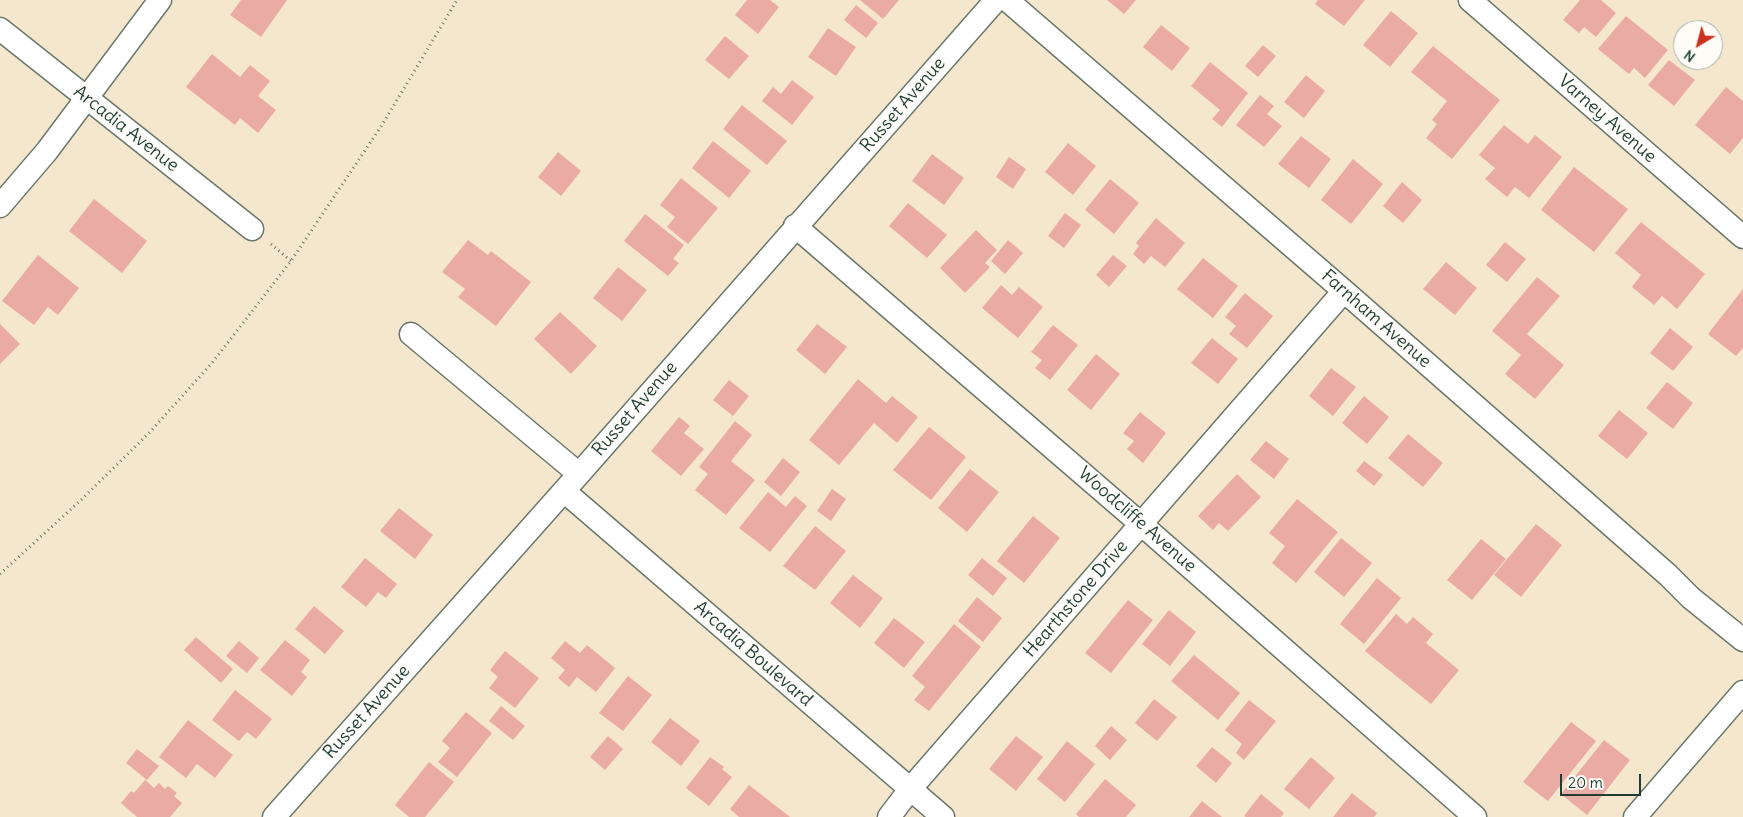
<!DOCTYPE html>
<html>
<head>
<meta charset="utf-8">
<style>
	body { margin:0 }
	#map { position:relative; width:1743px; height:817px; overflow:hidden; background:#f4e7ce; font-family:Delius,sans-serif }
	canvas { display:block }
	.north { position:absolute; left:1673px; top:20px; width:50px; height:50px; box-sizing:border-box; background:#fdfcf7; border:1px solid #a4b0a9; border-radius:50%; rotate:217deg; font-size:14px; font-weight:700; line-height:20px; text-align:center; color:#1f3d34 }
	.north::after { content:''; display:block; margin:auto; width:18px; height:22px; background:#c8321e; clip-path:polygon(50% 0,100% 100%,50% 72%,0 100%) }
	.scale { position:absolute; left:1560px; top:774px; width:81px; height:22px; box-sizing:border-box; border:2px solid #1f3d34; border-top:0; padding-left:6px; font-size:15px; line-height:18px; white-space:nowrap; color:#1f3d34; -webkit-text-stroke:4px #fdfcf7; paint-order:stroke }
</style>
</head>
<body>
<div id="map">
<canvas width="1743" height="817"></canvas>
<div class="north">N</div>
<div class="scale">20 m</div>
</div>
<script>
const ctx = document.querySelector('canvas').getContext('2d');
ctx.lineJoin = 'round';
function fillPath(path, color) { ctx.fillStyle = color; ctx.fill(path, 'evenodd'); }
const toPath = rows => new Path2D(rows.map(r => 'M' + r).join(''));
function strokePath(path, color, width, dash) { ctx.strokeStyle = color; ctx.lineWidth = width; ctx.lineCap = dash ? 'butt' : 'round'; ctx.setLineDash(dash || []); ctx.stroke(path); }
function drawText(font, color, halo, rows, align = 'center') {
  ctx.font = font + ' Delius,sans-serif'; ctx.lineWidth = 4; ctx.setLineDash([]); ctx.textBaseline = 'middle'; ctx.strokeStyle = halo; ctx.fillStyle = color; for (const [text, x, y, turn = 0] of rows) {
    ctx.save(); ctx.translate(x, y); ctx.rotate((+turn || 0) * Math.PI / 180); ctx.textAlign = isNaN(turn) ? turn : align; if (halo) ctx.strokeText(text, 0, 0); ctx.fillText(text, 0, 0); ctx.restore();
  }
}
fillPath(toPath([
	[241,0,287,0,261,37,230,15],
	[747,0,770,0,779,7,758,34,735,15],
	[860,0,899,0,883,19],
	[1107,0,1136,0,1124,14],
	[1318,0,1365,0,1344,26,1315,4],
	[1580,0,1601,0,1616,13,1596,37,1584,27,1579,33,1563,20],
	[856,5,878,23,866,38,844,20],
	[1391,11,1418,33,1390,67,1363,45],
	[1626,16,1668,50,1645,78,1634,68,1629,74,1598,49],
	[1161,25,1190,48,1172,71,1143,47],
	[828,28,856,47,836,76,808,57],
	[725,36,749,56,729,79,705,60],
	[1263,45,1276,56,1258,77,1245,66],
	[1433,46,1500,100,1452,159,1426,138,1437,124,1432,120,1447,101,1411,72],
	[212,54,240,77,250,65,270,81,258,96,276,110,258,133,240,118,235,125,186,87],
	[1669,60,1695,80,1674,106,1648,85],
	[1210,62,1248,93,1222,127,1212,119,1220,110,1191,86],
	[1306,75,1325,91,1304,118,1284,102],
	[792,80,814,97,792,125,762,101,773,87,781,94],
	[1726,87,1743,101,1743,138,1730,154,1695,125],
	[1260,95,1274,106,1267,114,1282,126,1264,147,1236,125],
	[742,105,787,141,767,165,723,129],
	[1504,125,1528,144,1535,135,1562,157,1529,198,1515,187,1507,197,1485,179,1495,168,1479,155],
	[1301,136,1331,159,1309,188,1278,164],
	[713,141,751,171,729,198,692,168],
	[1068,143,1096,166,1073,195,1045,172],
	[558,152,581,171,561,196,538,177],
	[932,154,964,178,944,205,912,181],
	[1009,157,1026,169,1013,189,996,177],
	[1353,159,1383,184,1351,224,1321,200],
	[1574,167,1628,209,1594,252,1541,210],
	[681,178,718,208,688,244,667,227,675,217,660,205],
	[1110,179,1139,203,1114,234,1085,210],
	[1402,182,1422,200,1403,223,1383,206],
	[94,199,147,241,122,273,69,231],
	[908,203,947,235,927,258,889,226],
	[1065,213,1081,225,1064,248,1048,236],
	[645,214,684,245,673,259,679,263,668,276,624,241],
	[1156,218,1185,243,1165,267,1151,256,1144,264,1133,254,1139,246,1136,243],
	[1641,222,1705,274,1677,309,1662,296,1654,305,1632,287,1641,275,1615,253],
	[976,230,997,250,985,263,990,267,965,293,940,268],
	[468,240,488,255,491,251,531,282,496,326,458,297,465,289,442,272],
	[1008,240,1023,253,1005,274,991,261],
	[1505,242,1526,259,1507,282,1486,265],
	[38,255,79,288,58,315,48,307,34,325,2,301],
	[1113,255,1127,266,1109,287,1096,275],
	[1203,258,1238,286,1213,318,1177,289],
	[1446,262,1477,288,1455,315,1423,289],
	[618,267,647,290,622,321,593,298],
	[1537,277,1560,296,1527,334,1564,365,1535,399,1505,374,1521,355,1492,331],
	[1001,285,1012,295,1019,287,1043,307,1018,338,982,308],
	[1743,289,1743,348,1736,356,1708,334],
	[1245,293,1273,316,1247,348,1229,334,1236,326,1225,317],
	[560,312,597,346,571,374,534,339],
	[0,324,20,344,0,364],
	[817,324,847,347,825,374,796,350],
	[1053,325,1078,345,1050,380,1035,368,1042,360,1031,352],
	[1670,328,1693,347,1673,371,1650,353],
	[1212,338,1238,359,1218,384,1191,363],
	[1096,354,1120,374,1091,410,1067,390],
	[1331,368,1356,387,1333,416,1309,396],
	[858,379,886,403,892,396,918,417,897,443,874,423,839,465,809,440],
	[729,380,749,396,733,416,713,400],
	[1667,382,1693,403,1673,429,1646,408],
	[1364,396,1389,417,1367,444,1342,423],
	[1619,410,1648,433,1627,459,1598,436],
	[1140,412,1166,433,1143,463,1127,449,1134,441,1123,433],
	[679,417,690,426,684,433,704,449,681,476,651,451],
	[735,421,752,435,731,461,755,480,726,515,695,490,708,474,699,467],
	[929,427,966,457,931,500,893,470],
	[1408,434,1443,463,1423,487,1388,458],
	[1266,441,1289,459,1274,479,1250,460],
	[783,458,800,472,781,496,764,482],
	[1364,461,1383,475,1374,486,1356,471],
	[970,469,999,492,967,532,938,508],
	[1237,474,1261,497,1228,531,1219,523,1213,530,1198,516],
	[832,489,846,499,831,521,817,511],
	[768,492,786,507,795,496,807,506,770,552,739,528],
	[1297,499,1338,532,1296,583,1272,563,1285,546,1269,533],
	[399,508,433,535,415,559,380,531],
	[1033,516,1060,538,1024,583,997,561],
	[1536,524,1562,545,1521,597,1494,575],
	[815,526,846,551,815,590,783,566],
	[1341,538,1372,563,1344,597,1314,572],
	[1481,539,1506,559,1472,600,1447,580],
	[365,558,397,584,386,598,378,592,366,607,341,587],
	[982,558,1007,578,993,596,968,575],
	[853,575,883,598,860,628,830,603],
	[1377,578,1401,598,1364,644,1340,624],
	[977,597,1002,618,983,642,958,621],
	[1128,600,1153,620,1111,673,1085,653],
	[314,606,344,631,325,654,295,629],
	[1169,610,1196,632,1170,666,1142,644],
	[1396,614,1407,624,1413,617,1433,634,1426,643,1459,670,1431,704,1365,651],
	[894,618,925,642,904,668,874,643],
	[954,624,981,647,929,711,914,700,925,687,912,676],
	[196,637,233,669,221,683,184,650],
	[285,640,310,660,301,672,307,677,292,696,260,670],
	[239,641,259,658,247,673,226,656],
	[565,641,580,653,587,645,615,668,596,692,577,677,569,687,558,678,565,670,551,658],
	[505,651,539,678,515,708,489,688,498,677,490,670],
	[1194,655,1240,693,1218,720,1171,681],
	[628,676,652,695,623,731,599,713],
	[235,690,272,719,256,739,247,732,239,741,212,720],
	[1154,699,1177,717,1157,741,1135,723],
	[1249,700,1276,721,1244,760,1236,753,1242,744,1225,730],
	[501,706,525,726,513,740,489,721],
	[466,712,492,733,457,777,438,762,450,748,442,741],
	[670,718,700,741,681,766,651,742],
	[188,720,233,755,215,778,197,764,186,778,159,757],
	[1571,722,1596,741,1548,801,1523,782],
	[1111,726,1127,740,1110,760,1095,746],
	[608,736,623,749,605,770,590,757],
	[1016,736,1043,757,1016,791,989,769],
	[1604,740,1630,760,1587,815,1561,794],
	[1067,741,1095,764,1065,802,1037,779],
	[1212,747,1232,763,1216,783,1196,766],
	[137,749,159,766,147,780,126,763],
	[710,757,724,767,722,769,732,777,709,806,686,788],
	[1311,757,1335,778,1309,809,1284,789],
	[429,762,454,782,425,817,409,817,395,805],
	[1105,779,1136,805,1126,817,1079,817,1076,814],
	[145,780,154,788,159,783,165,789,168,786,177,793,174,796,182,803,170,817,137,817,121,803,131,791,134,793],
	[749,785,790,817,739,817,730,809],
	[1352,793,1377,813,1374,817,1333,817],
	[1261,794,1284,813,1281,817,1246,817,1244,816],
	[1202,801,1222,817,1189,817]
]), '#ebaba5');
const street = toPath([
	[1007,0,1344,291,1668,575,1691,598,1743,640],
	[1470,0,1743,237],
	[0,29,252,229],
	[0,206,47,151,160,0],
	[795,226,1141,524,1475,817],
	[411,334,579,474],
	[564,491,943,817],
	[274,817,579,474,996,0],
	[889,817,911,788,1344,291],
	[1635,817,1743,692]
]);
strokePath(street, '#6a786a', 25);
strokePath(toPath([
	[271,244,291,261],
	[0,574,81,500,149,433,212,363,291,261,382,125,457,0]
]), '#6a786a', 3, [1, 4]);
strokePath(street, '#fff', 22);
drawText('18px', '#1f3d34', '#fdfcf7', [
	["Russet Avenue",903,105,-49],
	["Varney Avenue",1607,119,41],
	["Arcadia Avenue",126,129,38],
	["Farnham Avenue",1376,319,41],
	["Russet Avenue",635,409,-49],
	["Woodcliffe Avenue",1137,520,41],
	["Hearthstone Drive",1076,599,-49],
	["Arcadia Boulevard",753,654,41],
	["Russet Avenue",367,712,-48]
]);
</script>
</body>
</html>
